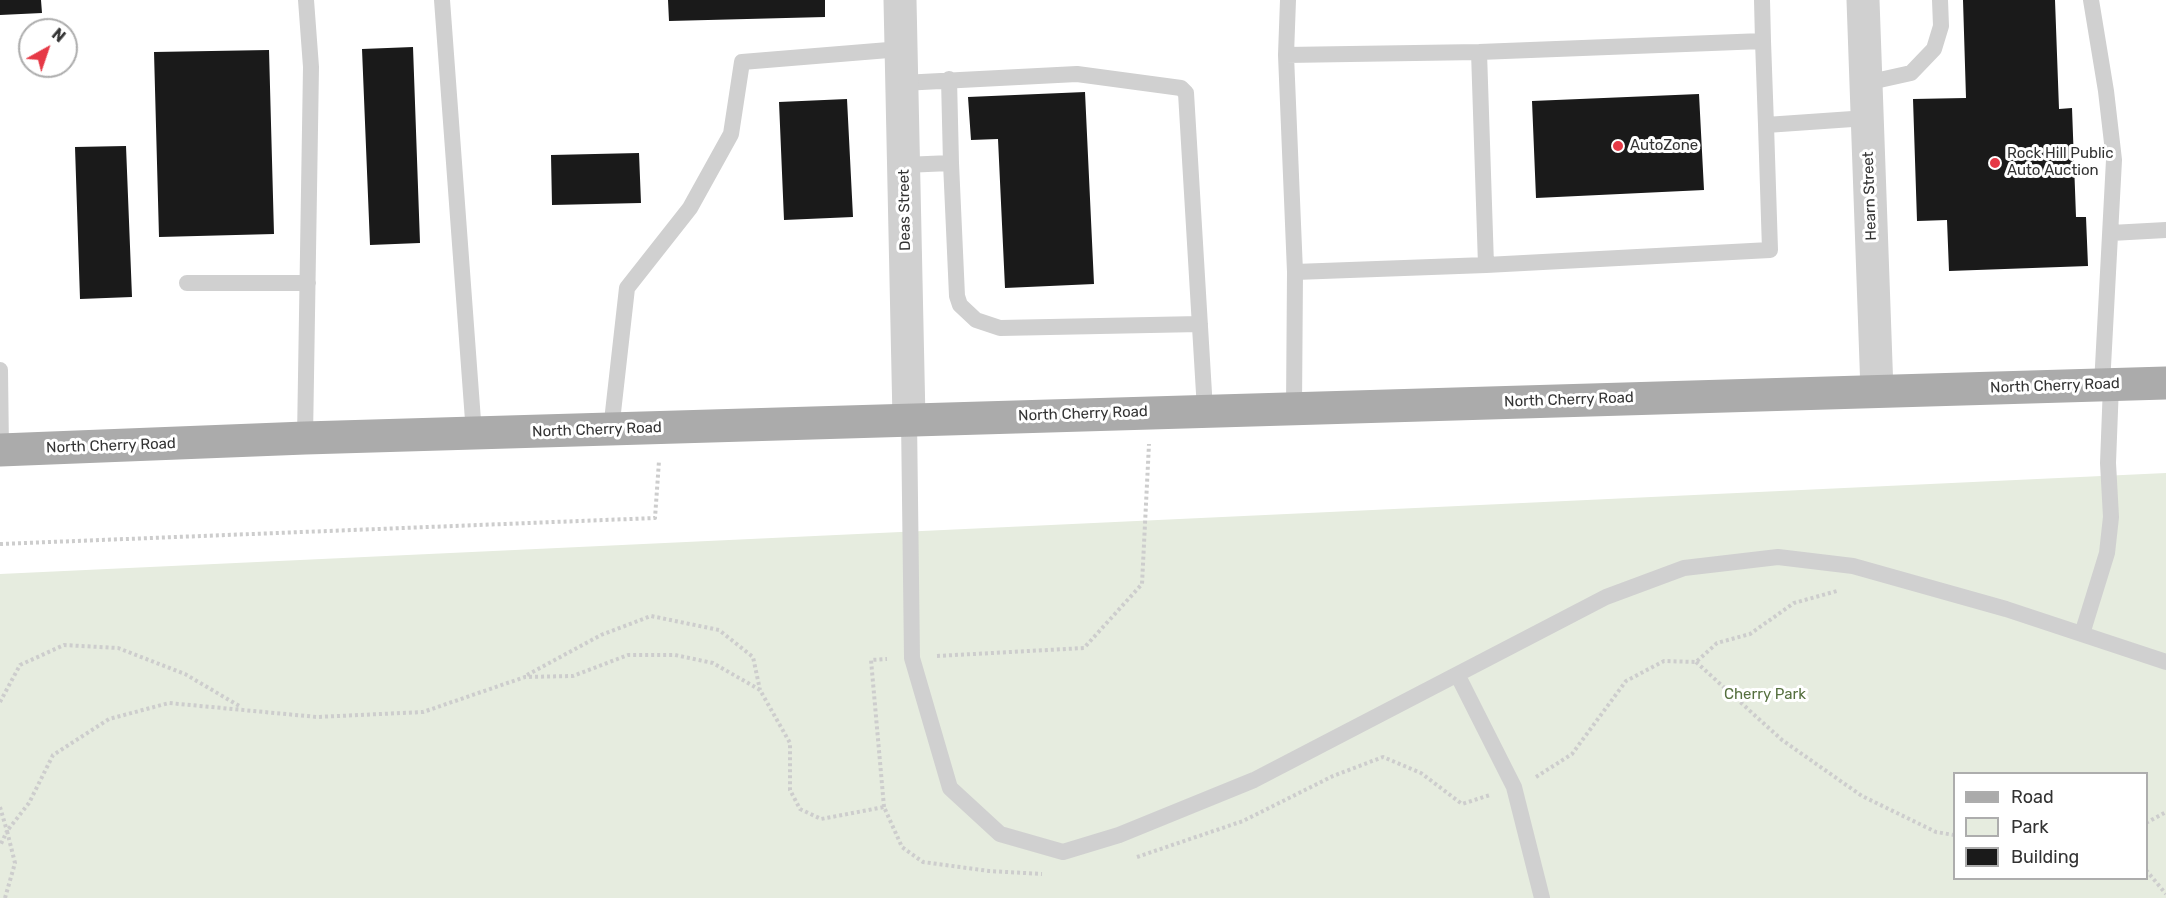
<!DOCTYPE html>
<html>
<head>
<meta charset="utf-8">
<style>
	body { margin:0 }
	#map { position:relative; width:2166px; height:898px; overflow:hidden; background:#fff; font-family:Rubik,sans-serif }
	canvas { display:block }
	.legend { position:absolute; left:1953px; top:772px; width:195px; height:108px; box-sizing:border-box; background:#fff; border:2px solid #adadad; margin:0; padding:8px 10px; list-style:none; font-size:18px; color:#333 }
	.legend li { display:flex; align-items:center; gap:12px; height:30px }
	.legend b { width:30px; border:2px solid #adadad }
	.north { position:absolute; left:18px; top:18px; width:60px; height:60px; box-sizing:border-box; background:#fff; border:2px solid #adadad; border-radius:50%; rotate:40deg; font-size:16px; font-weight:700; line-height:24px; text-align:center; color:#333 }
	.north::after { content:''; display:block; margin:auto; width:21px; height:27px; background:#e63946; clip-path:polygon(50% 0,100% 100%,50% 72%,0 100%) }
</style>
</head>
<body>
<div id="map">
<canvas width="2166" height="898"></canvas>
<ul class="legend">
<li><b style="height:8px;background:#ababab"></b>Road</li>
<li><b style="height:16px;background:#e6ecdf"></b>Park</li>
<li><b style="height:16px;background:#1a1a1a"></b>Building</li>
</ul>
<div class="north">N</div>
</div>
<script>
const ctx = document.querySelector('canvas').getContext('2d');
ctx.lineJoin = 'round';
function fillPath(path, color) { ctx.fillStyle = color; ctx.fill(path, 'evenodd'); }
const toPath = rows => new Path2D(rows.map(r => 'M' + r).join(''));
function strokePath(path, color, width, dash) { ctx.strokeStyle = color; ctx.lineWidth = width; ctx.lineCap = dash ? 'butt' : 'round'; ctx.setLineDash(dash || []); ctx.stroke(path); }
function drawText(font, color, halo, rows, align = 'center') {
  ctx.font = font + ' Rubik,sans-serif'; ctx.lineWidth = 6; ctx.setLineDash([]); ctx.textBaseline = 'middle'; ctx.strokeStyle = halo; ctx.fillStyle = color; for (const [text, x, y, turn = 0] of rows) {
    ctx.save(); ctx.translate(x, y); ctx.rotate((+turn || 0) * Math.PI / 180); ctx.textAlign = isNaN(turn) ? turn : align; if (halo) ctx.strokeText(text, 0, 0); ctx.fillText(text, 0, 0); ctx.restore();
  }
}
fillPath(toPath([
	[2166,473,2166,898,0,898,0,574],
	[1954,774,2146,774,2146,878,1954,878]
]), '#e6ecdf');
fillPath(toPath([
	[0,0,41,0,42,13,0,15],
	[668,0,825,0,825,17,669,21],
	[1963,0,2055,0,2059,109,2072,108,2076,217,2086,217,2088,266,1949,271,1947,220,1917,221,1913,99,1966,98],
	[413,47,420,243,370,245,362,49],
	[269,50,274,234,159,237,154,52],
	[1085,92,1094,284,1005,288,998,139,971,140,968,97],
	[1699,94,1704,190,1536,198,1532,101],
	[847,99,853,217,784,220,779,102],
	[126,146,132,297,80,299,75,147],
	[639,153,641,203,552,205,551,155]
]), '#1a1a1a');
strokePath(toPath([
	[0,544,655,518,659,461],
	[937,656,1084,648,1142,584,1149,444],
	[1696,662,1782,740,1862,796,1936,832,1954,835],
	[527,675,601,635,651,616,719,630,753,657,760,690],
	[0,702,20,665,64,645,118,648,185,674,241,707],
	[1536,777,1572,754,1626,681,1664,661,1696,662,1717,643,1750,634,1794,603,1837,591],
	[0,807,7,831,0,846],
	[884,807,871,660,887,659],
	[2146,823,2166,812],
	[1137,857,1243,821,1333,776,1383,757,1421,773,1462,804,1490,795],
	[2146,870,2166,894],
	[5,898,15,863,7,831,29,803,53,755,109,719,169,703,317,717,423,712,525,677,573,676,628,655,675,655,713,663,760,690,790,743,790,790,800,809,821,819,884,807,902,847,923,862,989,871,1042,874]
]), '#cdcdcd', 4, [3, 3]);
strokePath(toPath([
	[442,0,474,434],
	[1288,0,1286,55,1479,52,1763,41,1762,0],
	[2091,0,2106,91,2114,160,2102,385],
	[1763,41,1766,125],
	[1479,52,1486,265],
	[1286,55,1295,272,1294,408],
	[902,83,1077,74,1181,88,1186,93,1205,410],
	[1866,83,1911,73,1934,49,1941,26,1940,0],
	[951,163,957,296,960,305,976,320,1000,328,1200,324],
	[904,165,951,163,949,79],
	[2111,233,2166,230],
	[1295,272,1486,265,1770,250,1766,125,1867,118],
	[187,283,308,283],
	[0,370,1,450],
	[909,419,912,658,950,788,1000,834,1063,852,1119,835,1254,780,1606,597,1684,568,1778,557,1853,566,2006,609,2166,662],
	[611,430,627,288,690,208,731,134,742,62,901,49],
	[305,438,311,67,306,0],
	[2082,634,2107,553,2111,517,2108,463,2111,385],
	[1458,676,1514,787,1542,898]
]), '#d0d0d0', 16);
strokePath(toPath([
	[900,0,909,419],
	[1863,0,1877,391]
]), '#d0d0d0', 33);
strokePath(toPath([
	[0,450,305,438,2166,383]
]), '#ababab', 33);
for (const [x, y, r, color] of [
	[1618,146,6,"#e63946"],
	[1995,163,6,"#e63946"]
]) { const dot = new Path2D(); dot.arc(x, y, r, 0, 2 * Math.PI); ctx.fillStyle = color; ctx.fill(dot); strokePath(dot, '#fff', 2); }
drawText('15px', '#333', '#fff', [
	["AutoZone",1630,146],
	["Rock Hill Public",2007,154],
	["Auto Auction",2007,171]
], 'left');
drawText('15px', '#333', '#fff', [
	["Hearn Street",1870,196,-92],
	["Deas Street",905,210,-91],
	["North Cherry Road",2055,386,-2],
	["North Cherry Road",1569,400,-2],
	["North Cherry Road",1083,414,-2],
	["North Cherry Road",597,430,-2],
	["North Cherry Road",111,446,-2]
]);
drawText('15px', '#56703f', '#fff', [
	["Cherry Park",1765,695]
]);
</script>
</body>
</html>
